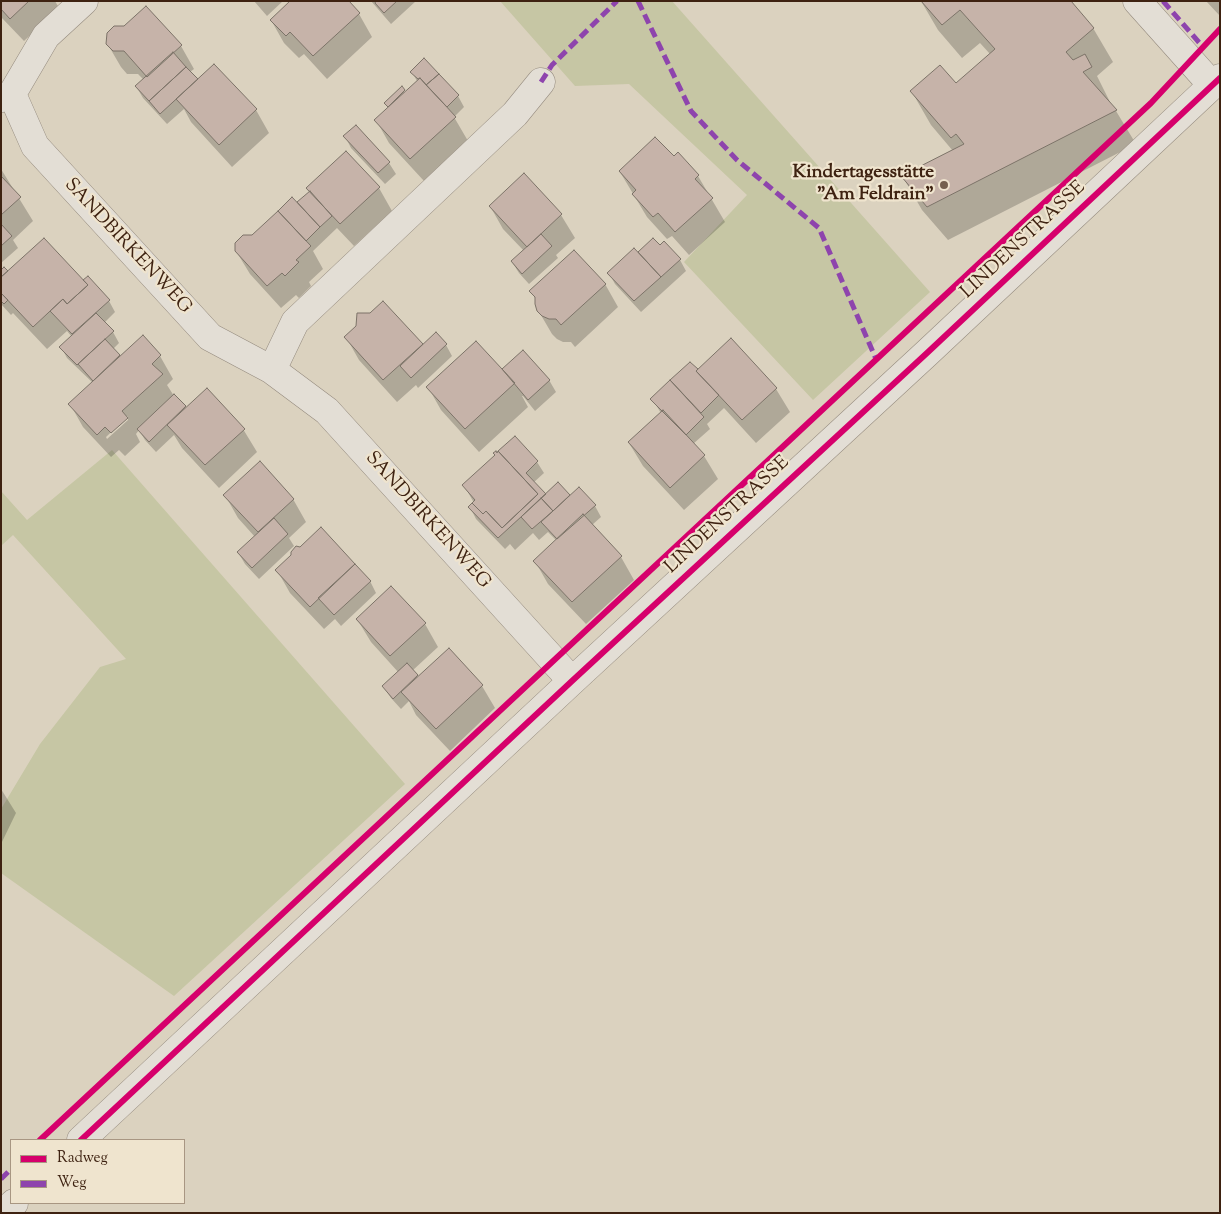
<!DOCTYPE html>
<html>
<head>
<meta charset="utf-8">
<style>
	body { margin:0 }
	#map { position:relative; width:1221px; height:1214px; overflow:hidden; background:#dbd2bf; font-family:"Sorts Mill Goudy",serif }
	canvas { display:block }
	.frame { position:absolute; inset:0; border:2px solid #3e2211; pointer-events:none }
	.legend { position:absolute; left:10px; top:1139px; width:175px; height:65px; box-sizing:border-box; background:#efe4ce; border:1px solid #a89682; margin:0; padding:6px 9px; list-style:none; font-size:15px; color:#3e2211 }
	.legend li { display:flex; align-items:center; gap:10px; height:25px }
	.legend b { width:25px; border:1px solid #a89682 }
</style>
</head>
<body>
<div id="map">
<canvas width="1221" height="1214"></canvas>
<div class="frame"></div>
<ul class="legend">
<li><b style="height:6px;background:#d6006c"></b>Radweg</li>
<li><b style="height:6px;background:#8e44ad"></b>Weg</li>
</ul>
</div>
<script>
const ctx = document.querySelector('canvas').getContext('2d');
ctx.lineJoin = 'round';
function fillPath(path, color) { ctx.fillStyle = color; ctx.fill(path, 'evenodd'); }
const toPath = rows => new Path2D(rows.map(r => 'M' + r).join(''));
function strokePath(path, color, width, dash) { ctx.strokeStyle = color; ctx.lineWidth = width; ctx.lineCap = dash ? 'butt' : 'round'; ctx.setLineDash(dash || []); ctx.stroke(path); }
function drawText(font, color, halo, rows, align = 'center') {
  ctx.font = font + ' "Sorts Mill Goudy",serif'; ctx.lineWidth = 4.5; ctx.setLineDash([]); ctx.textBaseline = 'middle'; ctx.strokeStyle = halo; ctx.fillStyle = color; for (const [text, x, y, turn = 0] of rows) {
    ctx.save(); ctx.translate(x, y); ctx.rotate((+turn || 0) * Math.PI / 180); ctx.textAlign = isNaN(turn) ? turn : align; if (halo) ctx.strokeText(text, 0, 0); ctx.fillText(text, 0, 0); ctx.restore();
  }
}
fillPath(toPath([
	[500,1,672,1,930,292,813,400,684,262,747,195,629,84,575,86],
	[112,450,405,784,174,996,1,873,1,809,40,744,100,667,126,659,13,535,1,546,1,491,27,520]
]), '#c6c6a4');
fillPath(toPath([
	[1,1,55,1,59,8,24,41,1,17],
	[254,1,283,1,267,16],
	[371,1,416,1,391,24],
	[921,1,1070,1,1093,28,1113,62,1097,76,1110,102,1109,102,1116,111,1136,144,948,240,922,210,903,177,953,151,931,125,912,92,956,85,990,54,980,43,962,58,938,30],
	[1206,1,1220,1,1220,16],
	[359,14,372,37,327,79,304,54,299,58,284,43,271,20],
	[107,43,181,46,194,69,190,72,198,81,256,110,269,133,232,167,191,122,184,109,167,124,143,98,136,86,144,80,138,74,127,74,121,67],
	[412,72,458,96,464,107,454,117,468,141,424,181,389,143,376,120,389,108,386,103,402,88,405,93,417,81],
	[356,127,389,163,396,174,385,184,351,148,345,136],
	[346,153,379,188,392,211,354,246,337,228,313,251,323,269,309,282,311,286,299,298,296,295,281,308,250,274,236,251,252,236,297,204,310,193],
	[674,158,698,176,725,222,689,255,672,236,667,239,647,217,620,172],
	[1,169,33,221,13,240,18,248,1,263],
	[524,175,561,215,575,238,556,255,558,258,529,284,519,273,512,262,524,251,503,229,490,206],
	[653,239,660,247,680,260,686,271,641,312,615,284,609,273,638,254],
	[1,271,87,286,109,301,115,312,104,323,113,332,119,343,113,349,120,358,160,356,173,379,167,385,174,396,186,408,243,429,257,452,219,488,182,448,174,435,156,452,145,440,139,430,136,434,140,442,125,456,119,450,111,457,83,427,70,404,93,383,67,358,61,347,72,337,67,331,47,349,13,313,11,315,1,304],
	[128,416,128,420,107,439,106,437],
	[605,284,618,307,575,347,571,342,563,342,557,339,552,334,538,310,536,300,531,291],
	[346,337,422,345,423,346,446,345,452,356,418,388,416,385,397,402,359,360],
	[731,340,776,389,790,412,756,443,724,408,707,424,710,429,693,444,704,456,718,479,684,510,643,466,629,443,661,413,652,399,690,363,698,371],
	[502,371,549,380,556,392,535,411,523,396,522,396,528,407,479,452,441,410,428,387],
	[515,438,537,462,544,473,533,483,545,496,558,484,570,497,595,506,601,517,592,525,621,557,634,580,586,624,548,584,535,561,557,541,548,532,539,540,533,533,515,550,510,544,505,549,476,519,470,507,474,503,464,485],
	[225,495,293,499,306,522,289,538,294,546,259,579,245,564,238,552,255,537,238,518],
	[277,570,370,581,376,593,341,626,335,619,324,629,290,593],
	[357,619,425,624,438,647,412,671,418,678,482,686,495,708,450,751,416,715,409,701,401,709,391,698,384,687,399,673,371,642],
	[1,789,16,813,1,844]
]), '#0003');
const building = toPath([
	[1,1,29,1,10,19,1,9,1,1],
	[290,1,349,1,360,13,313,56,290,32,286,36,270,20,290,1],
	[376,1,397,1,384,13,375,3,376,1],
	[921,1,1071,1,1094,28,1066,52,1073,60,1085,54,1092,67,1083,72,1117,110,927,207,901,176,964,144,956,134,951,138,910,91,940,65,956,83,995,49,960,10,942,25,921,1],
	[146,6,182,45,147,77,124,51,113,51,106,44,107,33,114,26,124,26,146,6],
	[173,52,186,67,149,101,135,86,173,52],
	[424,58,439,74,426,85,420,78,418,79,410,72,424,58],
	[214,64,257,109,219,145,176,99,214,64],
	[186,67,198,79,160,114,149,101,186,67],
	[439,74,459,95,447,107,426,85,439,74],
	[420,78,456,117,410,159,374,120,420,78],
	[402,86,405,90,388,107,384,103,402,86],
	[356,125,390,162,378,173,343,136,356,125],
	[655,137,674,156,678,152,699,175,695,179,713,198,675,232,658,213,653,217,632,194,636,190,619,171,655,137],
	[346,151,380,187,340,224,306,188,346,151],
	[524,173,562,214,527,247,489,206,524,173],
	[1,176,21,197,1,215,1,176],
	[310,191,332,216,320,227,297,202,310,191],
	[292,197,320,227,306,241,278,211,292,197],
	[278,211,311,246,296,260,299,262,285,276,282,273,267,286,235,251,235,243,243,235,252,235,278,211],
	[1,224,12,236,1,246,1,224],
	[541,234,552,246,522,274,511,261,541,234],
	[44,238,88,285,67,304,63,299,33,327,1,293,1,277,44,238],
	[653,238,660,245,664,241,681,259,661,277,638,252,653,238],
	[634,248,661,277,634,301,607,273,634,248],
	[574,250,606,284,561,325,556,319,549,319,542,316,537,311,535,304,535,297,529,291,574,250],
	[4,267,8,271,1,277,1,270,4,267],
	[88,276,110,300,72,334,50,311,63,299,67,304,88,285,83,280,88,276],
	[1,293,8,300,4,304,1,301,1,293],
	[383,301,423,344,383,380,344,337,356,326,357,313,370,313,383,301],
	[96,313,114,331,77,365,59,347,96,313],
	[436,332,447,344,411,378,400,366,436,332],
	[143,335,161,355,152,364,163,374,122,411,128,418,111,433,105,427,97,435,68,404,143,335],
	[731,338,777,388,742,420,696,371,731,338],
	[105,339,120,355,93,381,78,364,105,339],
	[476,341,515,383,465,429,426,387,476,341],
	[523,350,550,380,528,400,502,369,523,350],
	[690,362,698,369,696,371,719,395,701,413,670,380,690,362],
	[670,380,704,417,686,435,650,399,670,380],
	[207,388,245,429,205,465,167,425,207,388],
	[174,394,186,406,149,442,137,429,174,394],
	[663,410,705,455,670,488,628,442,663,410],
	[515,436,538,461,526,473,546,494,498,538,468,507,472,503,483,514,486,511,502,528,538,494,498,451,515,436],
	[496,451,497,453,498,451,538,494,502,528,486,511,483,514,472,503,475,500,462,485,495,455,493,453,496,451],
	[260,461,294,499,258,532,223,495,260,461],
	[558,482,570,495,553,511,541,498,558,482],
	[579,487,596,505,557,539,541,522,579,487],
	[541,498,553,511,532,529,521,517,541,498],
	[583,514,622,556,572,602,533,561,583,514],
	[274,518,288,534,252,568,237,552,274,518],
	[321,527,355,564,310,607,275,570,291,555,291,552,296,546,300,547,321,527],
	[355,564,371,581,334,615,318,598,355,564],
	[391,586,426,623,390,656,356,619,391,586],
	[449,648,483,685,436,729,401,692,449,648],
	[407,663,418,675,393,699,382,686,407,663]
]);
fillPath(building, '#c6b3a9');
strokePath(building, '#7c7368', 1);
const minor = toPath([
	[1137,1,1212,85],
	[12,94,35,146,210,337,272,370,327,411,572,681],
	[1,98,12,94,46,36,84,1],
	[272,370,295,322,515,114,541,82],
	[81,1140,572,681,927,353,1220,78],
	[3,1213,14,1203]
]);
strokePath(minor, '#948a7e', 29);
strokePath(minor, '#e3ded5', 28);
strokePath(toPath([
	[638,1,691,111,737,160,819,228,876,359],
	[1163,1,1203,47],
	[541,82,552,65,617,1],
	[1,1179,11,1169]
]), '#8e44ad', 5, [10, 5]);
strokePath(toPath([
	[40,1140,1151,103,1220,29],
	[81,1140,572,681,927,353,1220,78]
]), '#d6006c', 6);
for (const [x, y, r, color] of [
	[944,185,5,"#75604e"]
]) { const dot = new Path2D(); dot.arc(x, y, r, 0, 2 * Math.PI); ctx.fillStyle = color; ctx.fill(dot); strokePath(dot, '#efe4ce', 2); }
drawText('bold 19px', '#3e2211', '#efe4ce', [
	["Kindertagesstätte",934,174],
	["\"Am Feldrain\"",934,196]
], 'right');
drawText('19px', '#3e2211', '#efe4ce', [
	["LINDENSTRASSE",1024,241,-43],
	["SANDBIRKENWEG",127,247,47],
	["LINDENSTRASSE",728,516,-43],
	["SANDBIRKENWEG",427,521,48]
]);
</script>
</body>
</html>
